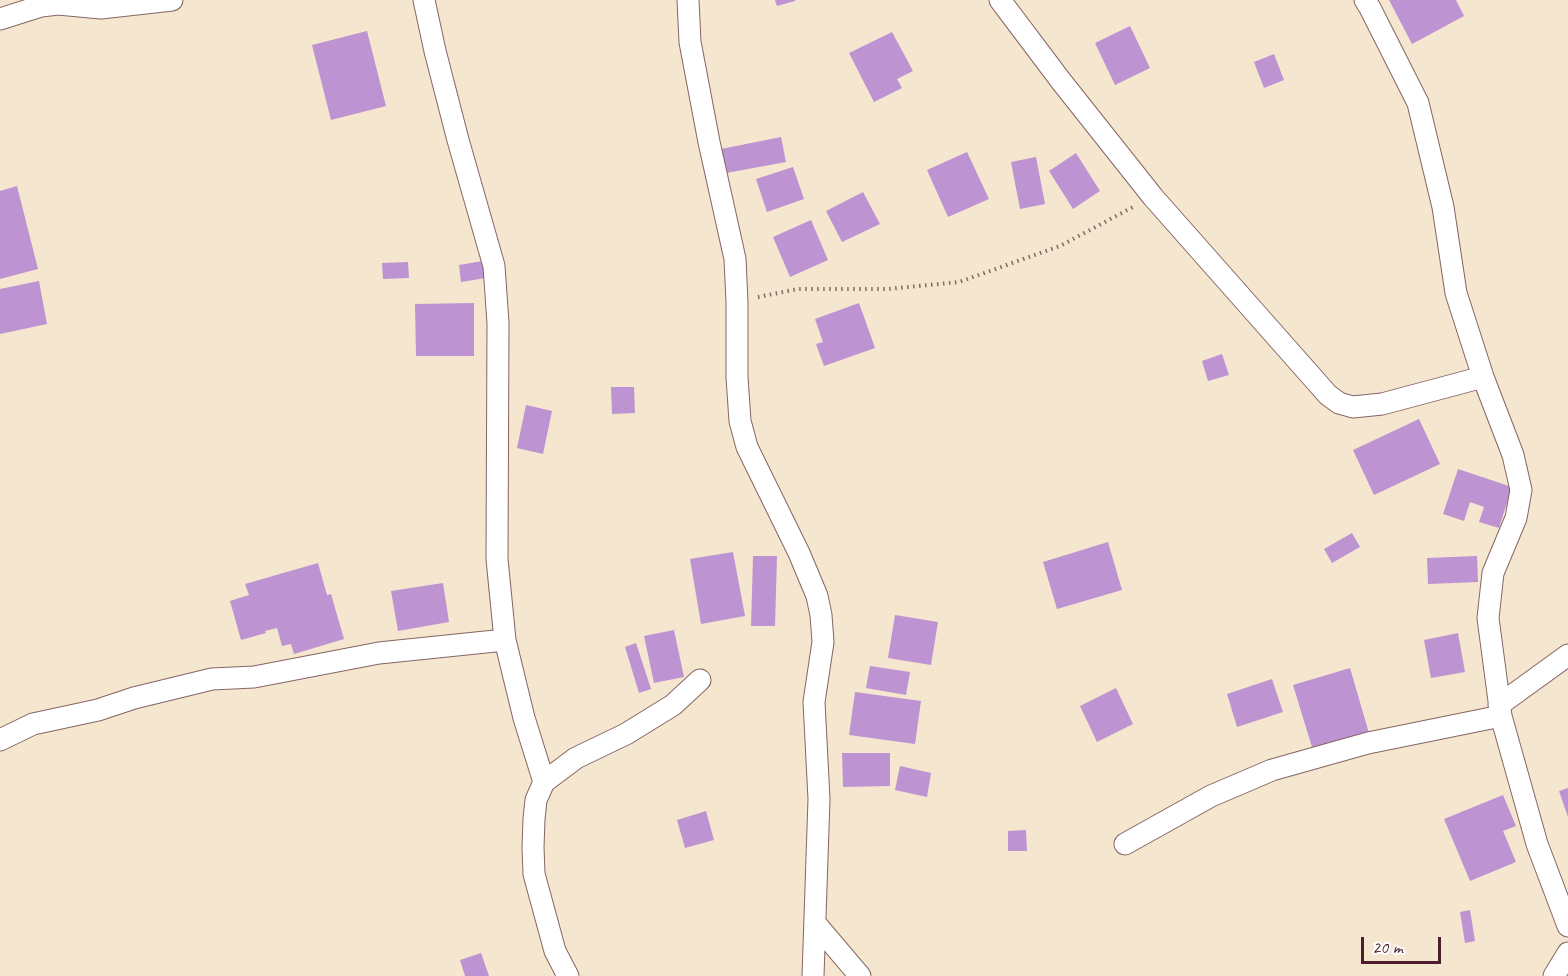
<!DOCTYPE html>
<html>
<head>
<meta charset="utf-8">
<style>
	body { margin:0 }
	#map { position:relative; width:1568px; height:976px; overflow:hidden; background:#f5e6cf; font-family:Caveat,sans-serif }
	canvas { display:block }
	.scale { position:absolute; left:1361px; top:937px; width:80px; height:27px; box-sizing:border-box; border:3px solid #4a1f2b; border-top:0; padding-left:8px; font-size:18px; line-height:21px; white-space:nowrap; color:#4a1f2b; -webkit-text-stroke:4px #fff; paint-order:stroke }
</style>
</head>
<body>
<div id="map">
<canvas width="1568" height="976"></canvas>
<div class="scale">20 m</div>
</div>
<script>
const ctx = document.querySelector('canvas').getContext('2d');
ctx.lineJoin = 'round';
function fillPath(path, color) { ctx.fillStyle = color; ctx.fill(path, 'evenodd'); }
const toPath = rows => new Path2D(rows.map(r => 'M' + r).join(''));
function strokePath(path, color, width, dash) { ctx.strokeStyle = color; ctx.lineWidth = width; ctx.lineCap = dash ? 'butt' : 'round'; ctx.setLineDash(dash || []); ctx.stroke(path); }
fillPath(toPath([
	[775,0,795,0,795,1,777,6],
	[1389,0,1456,0,1464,16,1412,44],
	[1130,26,1150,68,1115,85,1095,43],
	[367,31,386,106,331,120,312,45],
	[892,32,913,71,897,79,902,88,874,102,849,53],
	[1274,54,1284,80,1264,88,1254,62],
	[781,137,786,162,721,174,716,150],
	[967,152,989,199,948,217,927,170],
	[1076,153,1100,191,1073,209,1049,171],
	[1036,157,1045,204,1020,209,1011,162],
	[793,167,804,199,767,212,756,179],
	[17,186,38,269,0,279,0,191],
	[863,192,880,224,842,242,826,211],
	[811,220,828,260,790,277,773,237],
	[483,261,486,278,461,282,459,265],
	[408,262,409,278,383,279,382,263],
	[39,281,47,324,0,334,0,289],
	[474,303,474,356,416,356,415,304],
	[859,303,875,348,824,366,816,344,823,342,815,319],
	[1222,354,1229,375,1208,381,1202,361],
	[611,387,634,387,635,413,612,414],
	[526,405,552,411,543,454,517,448],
	[1419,419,1440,464,1374,495,1353,450],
	[1458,469,1512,487,1499,528,1479,522,1484,507,1470,502,1464,521,1443,514],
	[1352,533,1360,547,1332,563,1324,549],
	[1108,542,1122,590,1057,609,1043,562],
	[733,552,745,616,701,624,690,559],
	[753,556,777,556,775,626,751,626],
	[1477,556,1478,582,1428,584,1427,558],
	[318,563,327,595,331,594,344,639,294,654,291,644,282,646,277,628,265,631,266,633,241,640,230,601,249,595,245,584],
	[443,583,449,622,398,631,391,591],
	[895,615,938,622,931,665,888,658],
	[674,630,684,677,654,683,644,636],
	[1458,633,1465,672,1431,678,1424,640],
	[636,643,651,689,639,693,625,647],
	[870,666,910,672,906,695,866,688],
	[1350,668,1371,740,1315,757,1293,685],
	[1272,679,1283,712,1237,727,1227,694],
	[1116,688,1133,724,1097,742,1080,706],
	[855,692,921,701,915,744,849,735],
	[842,753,890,753,890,786,843,787],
	[900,766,931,773,927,797,895,790],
	[1568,788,1568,817,1559,791],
	[1503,795,1516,826,1503,831,1516,862,1470,881,1444,819],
	[706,811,714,840,685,848,677,820],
	[1026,830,1027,851,1008,851,1008,831],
	[1470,910,1475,941,1465,943,1460,912],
	[481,953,489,976,465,976,460,960]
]), '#bd93d2');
const minor = toPath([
	[424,0,435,51,458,140,494,266,498,323,497,559,505,640,524,718,544,782],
	[688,0,690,42,709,142,735,259,737,302,737,377,740,421,747,447,799,553,817,596,821,615,823,642,814,702,819,799,813,976],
	[1000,0,1061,81,1153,197,1328,395,1339,403,1353,407,1382,404,1483,377],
	[1365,0,1370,8,1418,103,1443,207,1456,293,1483,377,1513,455,1521,490,1516,518,1493,573,1488,618,1501,716,1537,844,1568,926],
	[0,19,41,6,58,4,101,8,172,0],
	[1499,705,1568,655],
	[0,740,33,724,98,710,134,698,212,679,254,677,379,653,505,640],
	[1125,844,1211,796,1272,770,1368,743,1501,716],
	[815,923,860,976],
	[568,976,555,951,534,874,533,847,534,819,536,800,544,782,576,758,626,734,673,705,700,680],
	[1554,976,1568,953]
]);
strokePath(minor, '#866564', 23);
strokePath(toPath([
	[758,297,798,289,888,289,959,282,1060,246,1133,207]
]), '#866564', 4, [1.5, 4.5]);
strokePath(minor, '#fff', 21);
</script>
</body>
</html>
